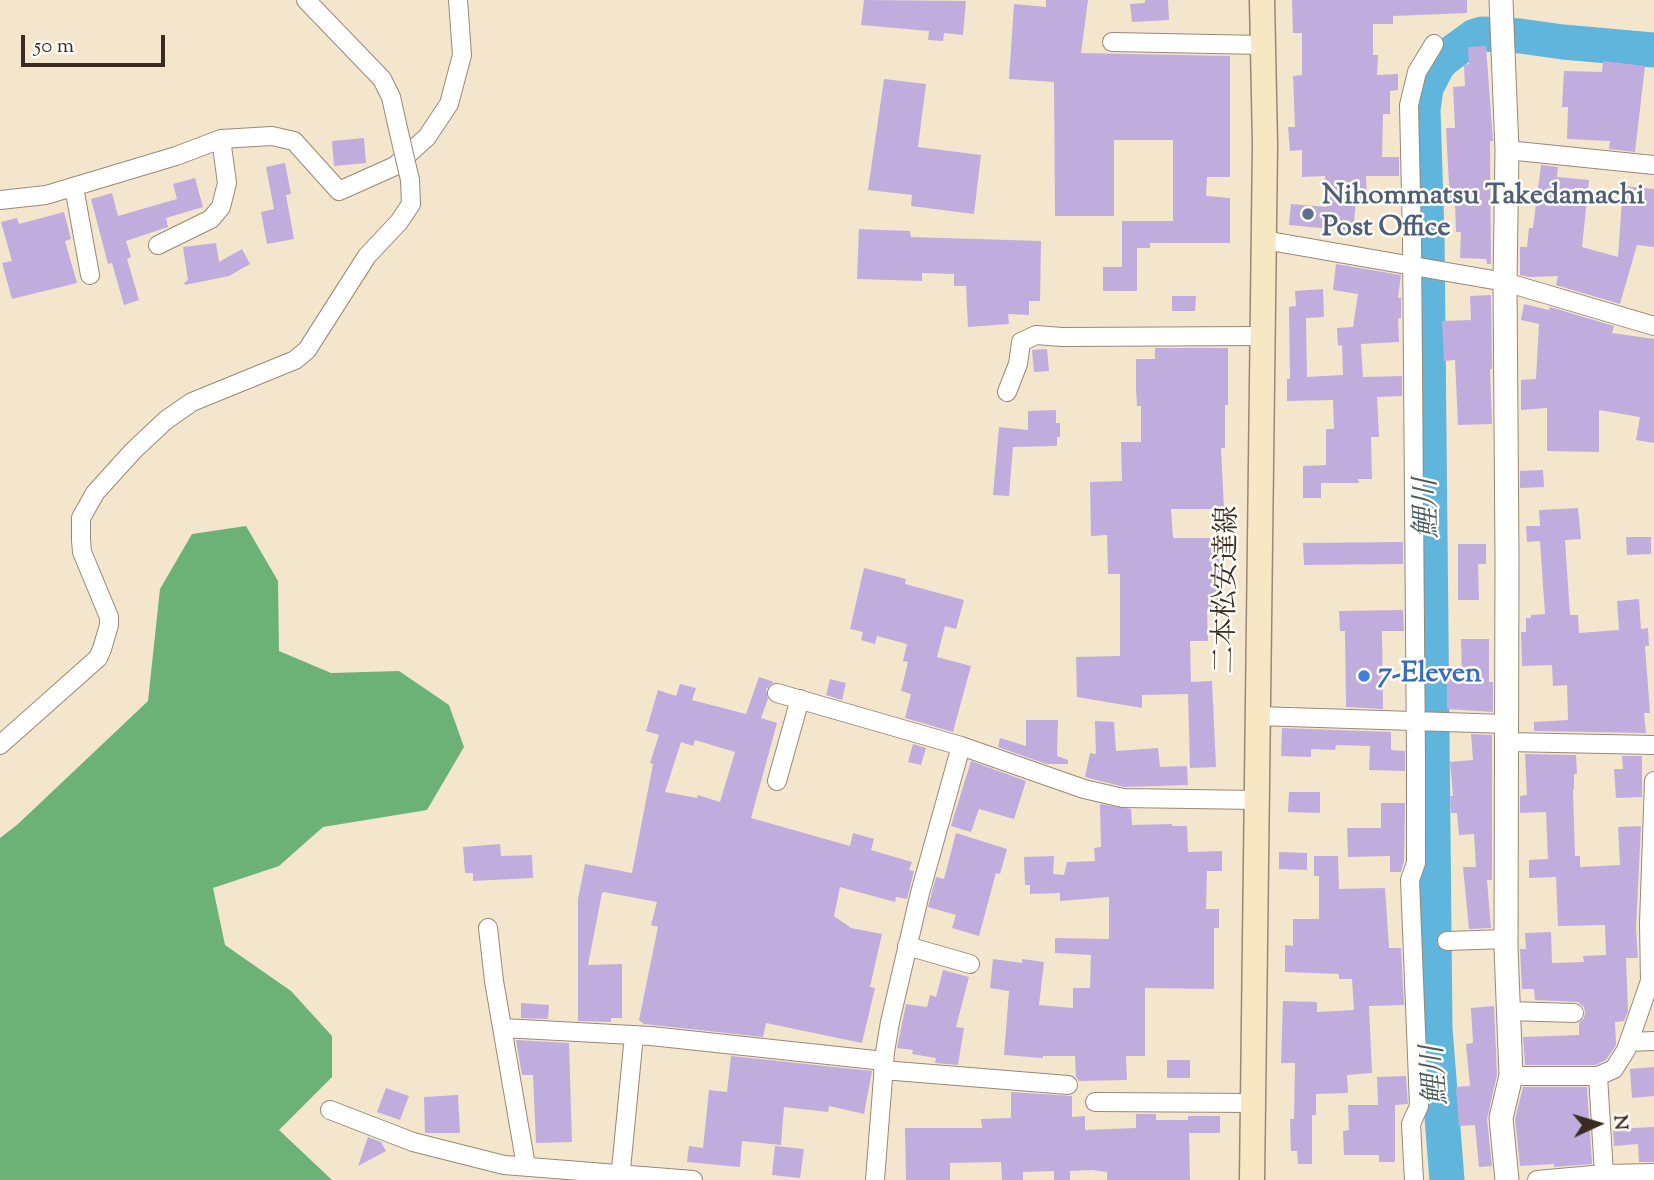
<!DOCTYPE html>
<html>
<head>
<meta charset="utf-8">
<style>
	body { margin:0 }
	#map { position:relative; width:1654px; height:1180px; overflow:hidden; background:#f4e6cd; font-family:"Sorts Mill Goudy",serif }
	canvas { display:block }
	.north { position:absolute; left:1563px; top:1089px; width:70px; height:70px; -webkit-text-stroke:5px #fdfcf7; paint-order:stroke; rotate:86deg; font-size:19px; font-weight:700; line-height:28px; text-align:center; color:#3b2a1e }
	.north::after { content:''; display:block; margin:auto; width:24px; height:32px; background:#3b2a1e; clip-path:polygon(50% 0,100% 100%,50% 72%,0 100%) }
	.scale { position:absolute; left:21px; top:35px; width:144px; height:32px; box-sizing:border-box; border:4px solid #3b2a1e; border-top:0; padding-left:9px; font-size:21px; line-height:24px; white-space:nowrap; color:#3b2a1e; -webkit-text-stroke:5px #fdfcf7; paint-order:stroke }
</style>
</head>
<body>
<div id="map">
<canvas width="1654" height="1180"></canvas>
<div class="north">N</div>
<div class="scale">50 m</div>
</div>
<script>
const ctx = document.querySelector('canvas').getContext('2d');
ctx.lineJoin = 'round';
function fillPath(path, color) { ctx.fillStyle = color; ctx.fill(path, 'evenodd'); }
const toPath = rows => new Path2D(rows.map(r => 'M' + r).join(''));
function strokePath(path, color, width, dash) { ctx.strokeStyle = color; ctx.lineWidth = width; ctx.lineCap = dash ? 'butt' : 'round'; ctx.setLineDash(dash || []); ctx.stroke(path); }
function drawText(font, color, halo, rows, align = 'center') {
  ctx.font = font + ' "Sorts Mill Goudy","Noto Serif JP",serif'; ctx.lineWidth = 5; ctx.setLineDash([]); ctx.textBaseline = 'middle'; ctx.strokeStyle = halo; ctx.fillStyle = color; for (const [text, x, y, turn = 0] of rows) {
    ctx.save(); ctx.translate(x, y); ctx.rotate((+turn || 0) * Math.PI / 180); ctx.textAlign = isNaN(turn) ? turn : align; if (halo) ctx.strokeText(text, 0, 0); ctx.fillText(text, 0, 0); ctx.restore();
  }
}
fillPath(toPath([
	[246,526,278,581,279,651,331,673,399,671,449,705,464,747,427,810,323,827,279,866,213,888,225,945,291,991,332,1036,332,1077,279,1130,332,1180,0,1180,0,838,18,824,148,701,160,589,192,534]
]), '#6cb277');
strokePath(toPath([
	[1447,1180,1435,1029,1427,234,1423,110,1426,88,1438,65,1446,57,1475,36,1482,34,1520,36,1563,42,1654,50]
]), '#60b5dc', 35);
fillPath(toPath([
	[864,0,966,1,963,35,944,33,943,41,928,40,929,31,861,25],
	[1046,0,1088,0,1081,53,1230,56,1230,177,1207,177,1206,196,1230,198,1230,243,1150,243,1150,248,1137,248,1137,291,1103,291,1103,267,1122,267,1122,221,1173,221,1173,140,1114,140,1114,216,1055,216,1054,82,1009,79,1014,4,1046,7],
	[1145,0,1168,0,1169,20,1132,22,1130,4,1145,3],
	[1292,0,1467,0,1467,13,1393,16,1393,24,1373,24,1373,55,1378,55,1377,75,1398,74,1398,90,1390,91,1390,114,1383,114,1382,157,1399,157,1399,176,1366,176,1367,201,1356,201,1353,231,1289,225,1291,204,1327,207,1325,176,1302,177,1302,150,1290,151,1288,127,1295,127,1293,76,1302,75,1302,33,1293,33],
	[1486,46,1493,141,1490,141,1491,264,1487,264,1486,259,1460,258,1461,232,1456,232,1455,203,1450,203,1446,128,1455,128,1453,87,1465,86,1464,65,1469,64,1468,47],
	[1603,61,1645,66,1635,152,1609,149,1610,141,1567,139,1568,107,1562,107,1564,71,1602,72],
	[884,79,926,84,918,147,981,155,974,214,911,206,912,195,868,190],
	[364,138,366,163,334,166,332,141],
	[285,163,291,194,286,195,294,239,267,244,261,212,274,209,266,167],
	[1541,165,1558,167,1557,177,1589,180,1582,247,1618,257,1623,186,1654,189,1654,247,1637,245,1620,304,1556,285,1558,276,1530,277,1520,275,1520,247,1527,247,1529,228,1533,228],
	[195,178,203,207,166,218,168,227,126,241,131,257,127,259,139,300,124,305,112,263,108,264,91,199,112,193,118,216,177,199,173,184],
	[64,212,71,239,65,241,77,283,12,299,2,263,12,261,1,222,17,218,19,224],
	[859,229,910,231,911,237,1041,241,1040,301,1029,301,1029,315,1008,314,1009,324,968,327,966,286,954,286,954,274,922,273,922,281,857,279],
	[216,243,219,262,242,249,250,264,229,276,185,285,184,283,188,280,183,247],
	[1336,264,1401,275,1398,298,1401,297,1401,318,1398,319,1399,342,1361,344,1363,377,1402,376,1402,396,1377,397,1379,437,1371,437,1372,479,1358,479,1359,483,1321,483,1321,498,1303,498,1303,466,1326,465,1326,429,1334,429,1333,400,1287,401,1287,379,1290,379,1289,307,1296,306,1295,291,1323,289,1324,317,1306,318,1307,377,1343,375,1342,345,1338,346,1337,328,1353,327,1358,294,1333,290],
	[1491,295,1492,369,1490,369,1492,424,1458,425,1455,360,1444,361,1442,321,1471,320,1470,296],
	[1172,296,1196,296,1195,311,1172,311],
	[1524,304,1549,310,1550,307,1614,326,1612,333,1654,339,1654,443,1636,440,1640,417,1599,410,1599,452,1547,451,1547,408,1521,410,1521,380,1536,379,1539,324,1521,320],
	[1155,348,1228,348,1228,405,1225,405,1225,448,1221,448,1224,509,1171,509,1173,538,1228,538,1228,555,1219,555,1220,610,1207,610,1208,641,1190,641,1191,682,1212,681,1216,767,1190,768,1188,694,1142,695,1142,708,1077,697,1076,657,1120,656,1120,574,1108,574,1107,535,1091,536,1090,482,1122,481,1121,442,1141,442,1141,406,1137,406,1136,389,1136,359,1155,359],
	[1047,349,1049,371,1034,372,1032,350],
	[1056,410,1056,423,1060,423,1060,437,1057,437,1057,446,1013,447,1009,496,993,495,999,427,1028,430,1028,411],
	[1543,470,1544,487,1520,488,1520,471],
	[1578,508,1581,539,1565,540,1570,615,1578,615,1579,633,1619,630,1617,601,1639,599,1641,629,1648,628,1649,646,1645,646,1650,713,1644,713,1646,733,1534,731,1534,722,1568,720,1567,685,1553,686,1552,665,1522,666,1521,632,1526,632,1526,618,1531,618,1531,615,1545,614,1540,541,1527,542,1526,526,1540,526,1539,510],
	[1626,537,1651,537,1651,554,1627,555],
	[1403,542,1403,564,1304,565,1303,543],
	[1458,544,1486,544,1486,564,1478,564,1479,600,1458,600],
	[864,568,906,579,905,584,964,600,956,629,945,626,937,657,971,666,953,732,905,718,911,694,901,691,908,662,903,661,907,644,877,636,875,644,861,640,863,632,850,629],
	[1403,610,1404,631,1382,631,1383,709,1346,707,1345,631,1340,631,1339,611],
	[1461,639,1489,639,1489,682,1493,682,1493,712,1447,709,1447,679,1462,679],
	[759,677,774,682,766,689,768,699,761,718,777,723,751,818,850,846,853,833,874,839,871,850,912,862,909,870,914,871,907,899,896,897,895,902,840,887,834,916,851,928,882,934,870,987,875,988,862,1043,766,1023,763,1037,644,1024,639,1020,658,927,651,925,657,902,604,892,602,893,588,965,622,964,622,1018,611,1018,611,1022,578,1021,578,899,585,864,632,873,653,764,650,763,659,735,646,731,658,690,676,696,680,684,696,688,692,700,746,714],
	[695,740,735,752,720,802,698,795,697,798,665,792,681,742,693,746],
	[830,679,846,683,842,700,826,695],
	[1026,720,1058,720,1057,756,1068,760,1068,764,1046,764,998,747,1000,738,1026,746],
	[1095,721,1114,722,1116,751,1158,748,1160,767,1187,766,1188,785,1124,787,1085,777,1090,753,1096,754],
	[1282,728,1391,732,1391,750,1405,751,1405,771,1369,770,1370,746,1336,745,1335,750,1311,749,1311,757,1281,756],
	[1471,734,1492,735,1492,880,1487,880,1491,928,1469,929,1463,867,1476,867,1474,834,1459,835,1457,813,1451,813,1450,796,1453,796,1450,762,1473,760],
	[913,744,926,748,921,765,908,762],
	[1525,754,1576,755,1577,774,1574,774,1574,789,1573,790,1575,856,1580,856,1580,867,1620,865,1618,827,1641,826,1636,928,1638,958,1626,958,1628,1011,1624,1021,1615,1022,1616,1045,1606,1060,1596,1065,1525,1065,1523,1037,1579,1035,1579,1023,1584,1018,1585,1013,1584,1007,1578,1002,1535,1000,1534,989,1522,989,1520,949,1526,949,1525,933,1551,932,1552,963,1584,962,1583,956,1606,955,1605,925,1558,926,1556,877,1529,878,1529,860,1548,859,1546,812,1520,813,1520,796,1527,795],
	[1622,756,1642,756,1642,797,1616,798,1614,769,1623,769],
	[971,761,1026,781,1014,819,979,809,971,832,951,826],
	[1289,792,1320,792,1320,813,1288,812],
	[1381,803,1405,803,1404,861,1401,872,1390,872,1390,856,1348,857,1347,828,1381,828],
	[1100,804,1131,809,1132,825,1172,824,1172,826,1187,826,1188,852,1222,851,1222,871,1207,871,1206,909,1219,909,1219,928,1214,928,1214,989,1145,988,1145,1056,1126,1056,1127,1080,1079,1081,1076,1077,1075,1056,1043,1056,1043,1058,1004,1055,1009,991,990,988,993,959,1022,963,1022,959,1044,962,1039,1005,1073,1008,1073,988,1090,988,1091,955,1055,953,1055,938,1109,939,1109,897,1060,901,1060,893,1030,894,1030,885,1025,885,1024,857,1054,856,1053,874,1064,875,1067,862,1095,861,1094,848,1101,847],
	[956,833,1007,849,1000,874,996,873,979,936,952,928,956,915,928,907,936,877,944,879],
	[500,844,501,856,532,855,533,878,473,881,473,873,465,873,463,847],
	[1279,852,1307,853,1307,870,1279,869],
	[1314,856,1338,856,1339,889,1385,888,1389,948,1401,948,1404,1005,1369,1006,1372,1073,1347,1075,1348,1093,1316,1094,1316,1115,1312,1115,1312,1164,1298,1164,1297,1151,1291,1151,1290,1119,1294,1119,1295,1063,1281,1063,1283,1001,1317,1002,1317,1012,1354,1010,1352,979,1339,979,1339,974,1285,972,1285,945,1293,946,1293,919,1319,919,1319,876,1314,876],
	[943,970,969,977,956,1027,964,1028,958,1065,935,1063,936,1058,912,1054,913,1050,897,1048,906,1004,927,1007,930,995,936,997],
	[521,1003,549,1005,548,1019,521,1018],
	[1494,1006,1497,1075,1487,1119,1492,1166,1479,1167,1475,1125,1459,1126,1456,1087,1470,1086,1466,1044,1473,1043,1471,1008],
	[516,1040,569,1043,572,1142,536,1143,533,1075,522,1075],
	[731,1056,872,1071,864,1114,829,1106,828,1112,784,1107,781,1145,742,1141,740,1167,687,1162,689,1146,703,1148,709,1090,727,1092],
	[1167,1060,1190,1060,1190,1078,1167,1078],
	[1654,1067,1654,1096,1632,1098,1630,1069],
	[1406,1076,1408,1104,1395,1105,1395,1162,1379,1162,1379,1155,1344,1155,1343,1131,1349,1130,1348,1105,1378,1105,1377,1077],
	[1523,1087,1587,1087,1592,1164,1554,1167,1554,1164,1520,1166,1515,1119],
	[386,1088,409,1096,400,1120,377,1112],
	[1011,1092,1072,1096,1072,1117,1085,1116,1085,1130,1136,1128,1136,1114,1156,1114,1156,1120,1188,1120,1188,1116,1220,1116,1220,1133,1189,1133,1190,1180,1107,1180,1107,1172,1092,1170,1070,1171,1070,1180,1054,1180,1054,1171,1023,1172,1023,1180,1002,1180,1001,1162,950,1163,950,1180,906,1180,905,1128,982,1128,981,1119,1011,1118],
	[458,1095,460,1133,425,1133,424,1097],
	[1654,1127,1654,1162,1639,1162,1638,1144,1614,1146,1613,1129],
	[368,1137,381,1142,386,1151,358,1166],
	[775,1146,804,1149,800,1178,772,1175]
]), '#c1acde');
const minor = toPath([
	[306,0,382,79,391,97,397,124],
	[1112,42,1263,45],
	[1507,150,1654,165],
	[74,187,90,275],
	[0,200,46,195,176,156,221,139,272,136,294,141,339,191,395,166,427,137,449,104,462,55,458,0],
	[1264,240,1505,282,1654,326],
	[158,245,211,219,221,207,227,183,221,139],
	[1007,392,1018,364,1021,342,1036,335,1062,337,1262,336],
	[777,693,961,746,1084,789,1123,798,1257,800],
	[1257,716,1507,724],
	[1507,742,1654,745],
	[0,745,98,658,102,649,109,625,109,617,82,552,81,540,81,518,95,493,133,451,166,420,192,402,295,360,307,350,367,256,399,222,411,204,410,180],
	[777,781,800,699],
	[488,928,494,981,526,1166],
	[1447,941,1506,939],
	[907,946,970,964],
	[1508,1011,1574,1013],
	[503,1028,651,1036,884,1061],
	[1629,1042,1654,1041],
	[883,1070,1068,1085],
	[1511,1076,1598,1076],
	[1095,1102,1252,1103],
	[330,1110,413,1142,504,1165,693,1180],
	[1604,1174,1598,1076,1614,1069,1626,1050,1650,981,1649,923,1654,781],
	[620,1180,634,1035],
	[875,1180,885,1052,890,1022,920,893,961,746],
	[1414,1180,1411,1124,1419,1106,1410,880,1416,863,1416,760,1412,239,1409,105,1417,72,1434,44],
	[1537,1180,1604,1174,1654,1173]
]);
const tertiary = toPath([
	[1501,0,1507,150,1505,282,1507,559,1506,948,1511,1076,1501,1118,1507,1180]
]);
const secondary = toPath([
	[1252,1180,1265,144,1262,0]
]);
strokePath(minor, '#988876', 20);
strokePath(tertiary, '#988876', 25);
strokePath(secondary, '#988876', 27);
strokePath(minor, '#fff', 18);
strokePath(tertiary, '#fff', 23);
strokePath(secondary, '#f8e7c3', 24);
const minorBridge = toPath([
	[397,124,410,180]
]);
strokePath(minorBridge, '#988876', 20, []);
strokePath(minorBridge, '#fff', 18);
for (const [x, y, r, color] of [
	[1308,214,7,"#5c6f8a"],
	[1364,676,7,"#3f7fe0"]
]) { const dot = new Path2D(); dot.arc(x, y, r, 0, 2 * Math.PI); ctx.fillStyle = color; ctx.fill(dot); strokePath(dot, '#fdfcf7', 2.5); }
drawText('bold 28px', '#4e5e75', '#fdfcf7', [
	["Nihommatsu Takedamachi",1322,198],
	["Post Office",1322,230]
], 'left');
drawText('28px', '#3b2a1e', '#fdfcf7', [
	["二本松安達線",1229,590,-89]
]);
drawText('bold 28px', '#366cbe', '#fdfcf7', [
	["7-Eleven",1378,676]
], 'left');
drawText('italic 30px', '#485b60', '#fdfcf7', [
	["鯉川",1430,508,-91],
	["鯉川",1438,1075,-94]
]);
</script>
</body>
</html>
